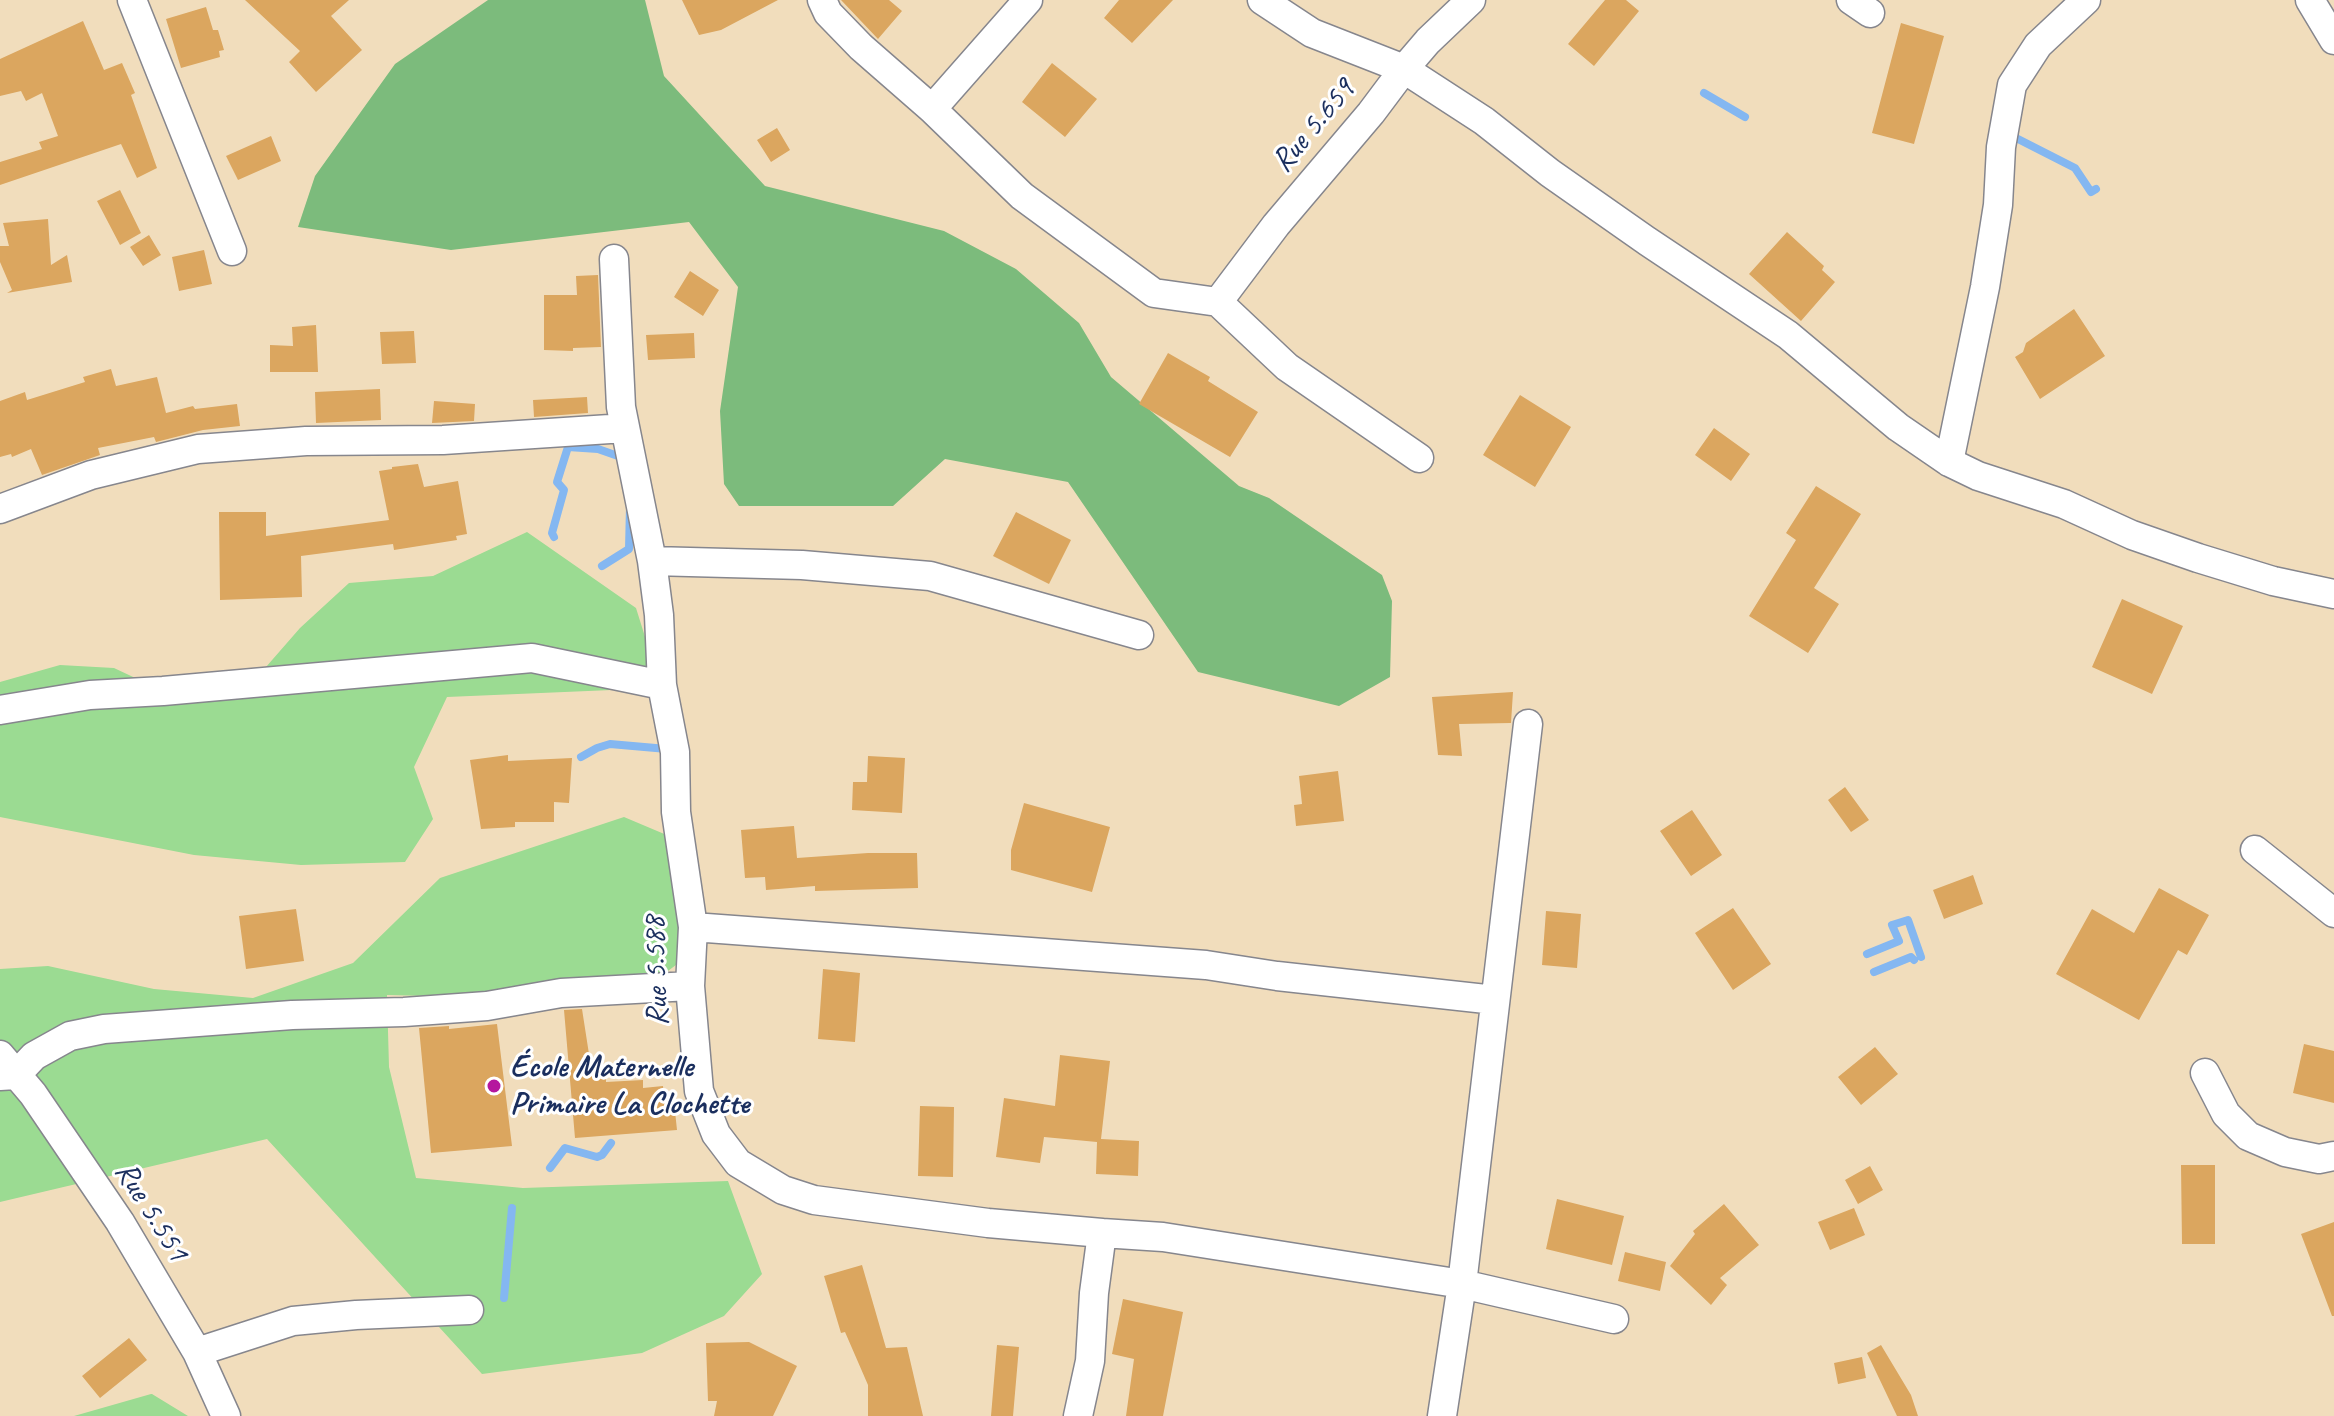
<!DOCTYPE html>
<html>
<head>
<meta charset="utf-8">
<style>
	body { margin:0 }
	canvas { display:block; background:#f1ddbc }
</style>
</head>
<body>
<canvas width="2334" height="1416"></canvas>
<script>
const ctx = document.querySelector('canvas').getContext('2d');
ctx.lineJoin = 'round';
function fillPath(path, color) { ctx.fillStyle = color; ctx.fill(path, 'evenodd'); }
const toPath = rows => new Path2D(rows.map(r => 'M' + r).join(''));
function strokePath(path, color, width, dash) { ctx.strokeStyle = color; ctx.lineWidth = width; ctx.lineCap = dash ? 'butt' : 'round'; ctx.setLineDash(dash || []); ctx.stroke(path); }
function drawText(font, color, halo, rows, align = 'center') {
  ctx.font = font + ' Caveat,sans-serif'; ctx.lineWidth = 6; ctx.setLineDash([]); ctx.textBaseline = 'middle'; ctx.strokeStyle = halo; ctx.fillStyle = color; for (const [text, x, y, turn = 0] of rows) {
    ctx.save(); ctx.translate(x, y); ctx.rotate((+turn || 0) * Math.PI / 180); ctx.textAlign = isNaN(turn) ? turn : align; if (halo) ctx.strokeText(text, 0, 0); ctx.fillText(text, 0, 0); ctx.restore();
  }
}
fillPath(toPath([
	[527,532,636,608,651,656,635,689,447,697,414,767,433,819,405,862,301,865,194,855,0,817,0,682,60,665,114,668,163,691,259,675,300,628,349,583,433,576],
	[624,817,669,836,684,959,637,994,550,999,387,995,389,1067,416,1178,523,1188,728,1181,762,1274,724,1316,642,1353,482,1374,267,1139,0,1202,0,969,48,966,154,989,253,998,353,963,440,878],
	[152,1394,188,1416,74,1416,151,1394]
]), '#9bdb92');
fillPath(toPath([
	[488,0,645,0,664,76,765,186,944,231,1016,269,1079,323,1111,377,1239,486,1269,498,1382,575,1392,601,1390,677,1339,706,1198,672,1068,482,945,459,893,506,739,506,724,484,720,411,738,287,689,222,451,250,298,227,315,176,395,64]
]), '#7cbb7c');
strokePath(toPath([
	[1704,93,1745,117],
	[2018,139,2075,168,2091,192,2096,189],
	[554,537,552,533,564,490,557,482,568,447,598,449,618,456,625,462],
	[602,566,629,549,630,506],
	[581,757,597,748,610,744,667,749],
	[1867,954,1899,941,1892,925,1908,920,1921,957],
	[1874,972,1911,957,1914,960],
	[550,1168,565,1148,597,1157,602,1155,611,1143],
	[504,1298,512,1208]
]), '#84b7f1', 8);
fillPath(toPath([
	[245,0,349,0,331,16,362,50,316,92,289,62,300,51],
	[682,0,778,0,721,30,699,35],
	[841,0,889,0,902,11,878,39],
	[1119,0,1173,0,1132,43,1104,18],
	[1605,0,1626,0,1639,11,1594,66,1568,44],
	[206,7,213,30,218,30,224,50,219,51,220,57,181,68,166,19],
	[83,21,104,70,122,63,135,93,131,95,157,168,137,178,121,144,0,185,0,162,42,149,39,142,58,136,42,93,26,101,21,91,0,96,0,59],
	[1901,23,1944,36,1914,144,1872,133],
	[1052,63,1097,99,1065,137,1022,102],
	[777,128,790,150,771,162,757,140],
	[271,136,281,161,238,180,226,156],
	[120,190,141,233,120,245,97,201],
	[48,219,51,265,67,255,72,282,7,293,12,290,0,262,0,246,9,246,3,223],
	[1787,232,1824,266,1822,270,1835,282,1801,321,1749,274],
	[149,235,161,255,143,266,130,247],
	[204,250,212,284,179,291,172,257],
	[690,271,719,290,703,316,674,297],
	[598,275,601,347,573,348,573,351,544,350,544,295,577,295,576,276],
	[2074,309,2105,356,2040,399,2015,357,2023,352,2026,343],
	[316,325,318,372,270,372,270,345,293,346,292,327],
	[414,331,416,363,382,364,380,332],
	[694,333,695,358,648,360,646,335],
	[1168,353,1210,377,1208,381,1258,412,1230,457,1139,404],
	[111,369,116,386,157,377,166,413,193,406,195,409,237,404,240,426,203,430,156,442,154,437,98,448,100,455,42,475,31,449,12,457,11,454,0,457,0,401,25,392,27,400,85,382,83,377],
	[380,389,381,420,316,423,315,392],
	[1520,395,1571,427,1535,487,1483,455],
	[587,397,588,413,534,417,533,400],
	[434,401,475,404,474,421,432,423],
	[1714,428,1750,454,1731,481,1695,455],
	[418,464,424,487,458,481,467,534,456,536,457,540,394,550,393,544,301,556,302,597,220,600,219,512,266,512,266,536,389,520,379,471,392,469,392,467],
	[1816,486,1861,514,1814,588,1839,604,1808,653,1749,616,1796,540,1786,533],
	[1016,512,1071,540,1049,584,993,556],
	[2122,599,2183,626,2152,694,2092,667],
	[1513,692,1511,723,1459,724,1462,756,1438,755,1432,697],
	[508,755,508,761,572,758,569,803,554,802,554,822,515,822,515,827,481,829,470,760],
	[868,756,905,758,902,813,852,810,853,782,867,782],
	[1338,771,1344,821,1296,826,1294,805,1302,804,1299,776],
	[1845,787,1869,820,1851,832,1828,800],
	[1024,803,1110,827,1092,892,1011,870,1011,850],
	[1692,810,1722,855,1691,876,1660,831],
	[794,826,797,858,868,853,917,853,918,888,815,891,815,886,766,890,765,877,745,878,741,830],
	[1973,875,1983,904,1944,919,1933,890],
	[2159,888,2209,915,2187,955,2178,950,2139,1020,2056,974,2092,909,2134,933],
	[1733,908,1771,964,1733,990,1695,933],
	[296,909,304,961,246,969,239,916],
	[1546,911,1581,914,1577,968,1542,965],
	[823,969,860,973,855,1042,818,1039],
	[582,1009,591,1067,606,1067,606,1082,643,1080,643,1088,663,1086,664,1103,674,1102,677,1130,575,1138,564,1010],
	[497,1024,512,1146,431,1153,419,1028,449,1026,449,1029],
	[2304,1044,2334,1051,2334,1103,2293,1093],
	[1875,1047,1898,1074,1861,1105,1838,1077],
	[1060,1055,1110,1061,1101,1139,1139,1141,1138,1176,1096,1174,1097,1142,1044,1137,1040,1163,996,1157,1004,1098,1055,1106],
	[920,1106,954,1107,953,1177,918,1176],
	[2181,1165,2215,1165,2215,1244,2182,1244],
	[1870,1166,1883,1190,1858,1204,1845,1180],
	[1557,1199,1624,1216,1612,1265,1546,1249],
	[1724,1204,1759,1245,1720,1278,1727,1285,1711,1305,1670,1266,1695,1234,1693,1231],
	[1854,1208,1865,1235,1830,1250,1818,1222],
	[2334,1222,2334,1316,2332,1316,2301,1234],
	[1625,1252,1666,1262,1660,1291,1618,1281],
	[862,1265,886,1348,907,1347,923,1416,868,1416,868,1385,845,1332,841,1333,824,1276],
	[1123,1299,1183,1312,1163,1416,1126,1416,1134,1359,1112,1354],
	[129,1338,147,1360,100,1398,82,1376],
	[749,1342,797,1366,773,1416,714,1416,717,1401,708,1401,706,1343],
	[997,1345,1019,1347,1013,1416,991,1416],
	[1881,1345,1911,1395,1918,1416,1897,1416,1867,1353],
	[1862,1357,1866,1378,1838,1384,1834,1363]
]), '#dba65f');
const minor = toPath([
	[132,0,232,251],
	[822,0,828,13,861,47,932,109,1022,196,1154,293,1218,302,1287,367,1419,458],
	[1262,0,1312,33,1404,69,1484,121,1550,173,1647,241,1788,335,1898,427,1949,462,1978,476,2064,504,2132,535,2198,558,2273,581,2334,594],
	[1851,0,1870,13],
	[2310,0,2334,40],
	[932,109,1028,0],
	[614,259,621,407,652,561,659,615,662,685,675,752,676,812,693,927,690,986,699,1091,716,1134,738,1163,783,1190,814,1200,988,1223,1102,1233,1094,1293,1090,1361,1078,1416],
	[1218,302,1276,225,1371,113,1404,69,1428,41,1471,0],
	[1949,462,1985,287,1998,205,2001,147,2012,85,2038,45,2086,0],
	[0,509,91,475,198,449,306,441,443,440,625,428],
	[652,561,802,565,930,576,1139,635],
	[0,710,90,695,163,691,532,658,662,685],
	[2255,850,2334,913],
	[693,927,1206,965,1277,976,1495,1000],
	[0,1055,33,1094,120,1222,197,1352,226,1416],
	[2205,1073,2226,1114,2248,1136,2285,1152,2319,1159,2334,1156],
	[0,1076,16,1075,34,1056,70,1036,104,1029,292,1015,404,1012,487,1006,561,993,690,986],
	[1102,1233,1163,1237,1462,1284,1614,1319],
	[197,1352,293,1321,356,1315,469,1310],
	[1442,1416,1462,1284,1528,724]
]);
strokePath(minor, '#86868d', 31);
strokePath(minor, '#fff', 28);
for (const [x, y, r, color] of [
	[494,1086,8,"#b5179e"]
]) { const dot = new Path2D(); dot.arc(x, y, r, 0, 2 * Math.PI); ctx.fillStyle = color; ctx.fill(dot); strokePath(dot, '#fff', 3); }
drawText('32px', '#1b2f5e', '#fff', [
	["Rue 5.659",1314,126,-50],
	["Rue 5.588",657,971,-92],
	["Rue 5.551",151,1212,58]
]);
drawText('bold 32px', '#1b2f5e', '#fff', [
	["École Maternelle",510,1068],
	["Primaire La Clochette",510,1105]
], 'left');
</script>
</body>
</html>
